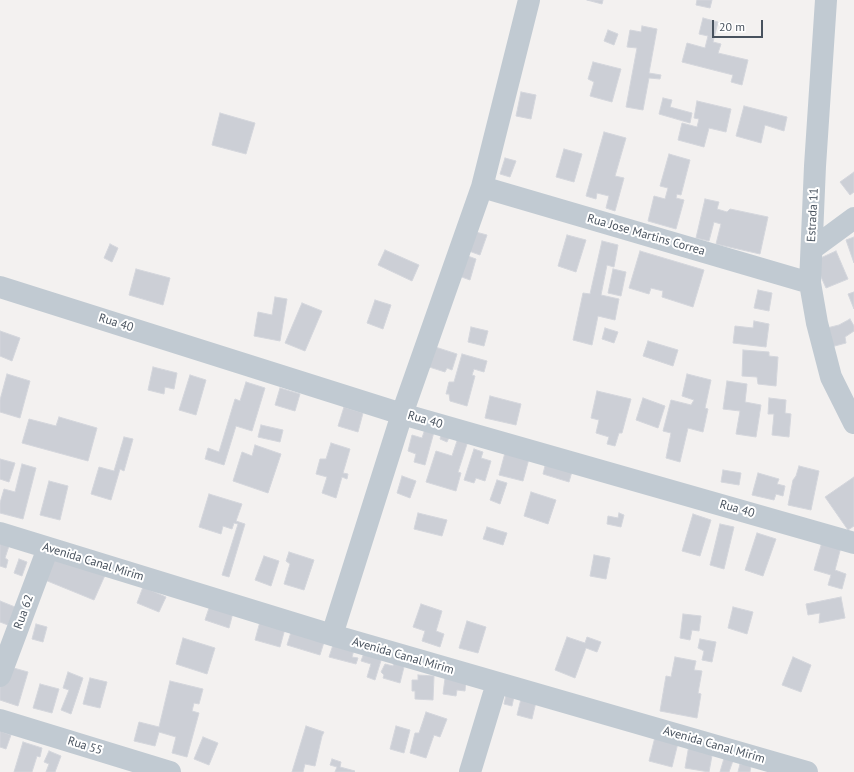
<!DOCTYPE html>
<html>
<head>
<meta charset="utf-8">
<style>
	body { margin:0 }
	#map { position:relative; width:854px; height:772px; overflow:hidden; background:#f3f1f0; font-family:"PT Sans",sans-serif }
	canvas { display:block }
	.scale { position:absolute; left:712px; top:20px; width:51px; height:18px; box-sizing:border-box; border:2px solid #48525e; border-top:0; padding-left:5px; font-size:12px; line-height:14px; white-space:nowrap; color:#48525e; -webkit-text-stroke:3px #fff; paint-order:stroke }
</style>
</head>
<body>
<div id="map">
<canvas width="854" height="772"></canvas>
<div class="scale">20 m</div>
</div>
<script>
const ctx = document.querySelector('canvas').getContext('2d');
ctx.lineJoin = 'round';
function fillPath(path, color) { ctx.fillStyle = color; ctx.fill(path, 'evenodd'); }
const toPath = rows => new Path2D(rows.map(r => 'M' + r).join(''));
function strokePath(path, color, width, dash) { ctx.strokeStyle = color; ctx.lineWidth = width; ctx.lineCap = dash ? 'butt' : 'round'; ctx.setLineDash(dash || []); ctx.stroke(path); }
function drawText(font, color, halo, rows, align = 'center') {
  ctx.font = font + ' "PT Sans",sans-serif'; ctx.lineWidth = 4; ctx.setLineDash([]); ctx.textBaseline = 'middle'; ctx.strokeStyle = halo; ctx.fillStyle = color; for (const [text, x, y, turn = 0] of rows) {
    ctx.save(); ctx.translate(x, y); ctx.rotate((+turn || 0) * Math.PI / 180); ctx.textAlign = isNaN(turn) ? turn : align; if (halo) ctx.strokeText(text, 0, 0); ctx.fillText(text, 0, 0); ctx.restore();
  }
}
const building = toPath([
	[587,0,603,0,602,4,587,0],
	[697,0,712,0,710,8,696,5,697,0],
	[703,18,718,22,713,42,721,44,718,53,748,60,742,85,731,82,733,75,682,62,687,43,705,48,708,36,699,34,703,18],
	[642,26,657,29,649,73,661,75,660,79,649,78,643,110,626,107,637,48,627,47,630,30,641,32,642,26],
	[608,30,618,34,614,45,604,41,608,30],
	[593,62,621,69,612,102,590,96,594,82,588,79,593,62],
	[521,92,536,95,531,119,516,116,521,92],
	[663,98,672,100,670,107,692,113,690,123,659,114,663,98],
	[697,101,731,109,726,132,709,128,704,147,678,140,682,123,697,127,699,119,694,118,697,101],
	[744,106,787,117,784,131,765,125,761,143,736,136,744,106],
	[220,113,255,123,246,154,212,145,220,113],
	[604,132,626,138,615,176,624,178,615,211,606,208,609,196,597,193,596,199,586,196,604,132],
	[564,149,582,154,574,182,556,177,564,149],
	[669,154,690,160,681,195,677,194,676,198,684,200,676,229,648,221,654,196,665,199,668,188,660,186,669,154],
	[505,158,516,161,510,177,500,174,505,158],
	[854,172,854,192,850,195,840,182,854,172],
	[705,199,719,202,717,209,727,212,730,209,768,217,760,254,716,244,721,224,714,222,709,241,696,238,705,199],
	[472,231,487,235,480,255,466,250,472,231],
	[567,235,586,240,576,272,558,266,567,235],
	[854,237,854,263,846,240,854,237],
	[602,241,618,245,614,267,607,265,601,295,619,299,615,320,598,316,592,345,573,340,583,293,590,294,602,241],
	[110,244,118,248,112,262,104,258,110,244],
	[385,250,419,265,412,281,378,265,385,250],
	[640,251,704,270,693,307,662,297,663,291,651,288,649,294,629,288,640,251],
	[836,251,848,279,826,288,814,261,836,251],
	[465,255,476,259,470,280,459,276,465,255],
	[136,269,170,278,163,305,129,295,136,269],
	[613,269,626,272,621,296,608,293,613,269],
	[758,290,772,293,769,311,754,308,758,290],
	[854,292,854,309,848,294,854,292],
	[275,297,287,299,280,341,254,336,258,312,272,315,275,297],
	[375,300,391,305,383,329,367,323,375,300],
	[302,303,322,311,305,351,285,343,302,303],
	[850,319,854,326,854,331,845,337,846,343,831,347,827,328,839,325,850,319],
	[754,321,769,324,766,347,733,343,735,326,753,328,754,321],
	[471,327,488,331,484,346,468,342,471,327],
	[605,328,618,332,614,343,602,339,605,328],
	[0,331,20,338,12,361,0,356,0,331],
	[648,341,678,350,673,366,643,356,648,341],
	[429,345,457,354,452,370,447,368,445,372,423,365,429,345],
	[743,350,769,352,769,356,778,357,776,386,758,384,757,377,742,376,743,350],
	[462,354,487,361,484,372,474,369,472,375,475,376,467,406,450,401,449,394,446,394,449,382,454,382,462,354],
	[153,367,177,373,174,389,165,387,164,394,148,390,153,367],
	[7,374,30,381,20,418,0,412,0,400,7,374],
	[687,374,711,380,705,408,708,409,703,432,688,428,680,462,666,458,671,433,663,431,671,400,691,405,694,400,682,396,687,374],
	[190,375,206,380,196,415,179,410,190,375],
	[727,381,747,384,745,402,761,405,756,437,736,434,740,411,723,409,727,381],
	[246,382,265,388,252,431,236,426,224,465,205,459,208,448,219,452,235,399,240,401,246,382],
	[280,388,300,394,295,411,275,405,280,388],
	[597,391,631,399,622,433,619,433,615,446,607,444,609,437,596,433,599,420,591,418,597,391],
	[490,396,521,404,516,425,485,418,490,396],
	[643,398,665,406,658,428,636,420,643,398],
	[769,398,786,400,785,413,791,414,789,437,772,435,774,414,768,414,769,398],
	[344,407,363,413,358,432,338,426,344,407],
	[59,417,97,428,88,461,22,443,29,419,56,426,59,417],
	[261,425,283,430,280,442,258,437,261,425],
	[425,429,434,432,425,465,414,462,416,454,408,451,412,435,422,438,425,429],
	[442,432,450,435,447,442,440,439,442,432],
	[124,437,133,439,124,471,120,469,111,500,91,494,99,467,114,471,124,437],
	[458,438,468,441,458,472,461,473,456,491,426,482,436,451,452,456,458,438],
	[331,443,350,449,343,473,348,474,347,479,342,477,336,498,322,493,327,477,316,474,320,459,326,459,331,443],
	[255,445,281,454,268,493,233,481,242,452,252,456,255,445],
	[474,449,483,452,481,458,491,461,485,481,476,478,474,483,464,480,474,449],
	[506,449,530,455,523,481,499,475,506,449],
	[0,459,15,463,9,482,0,479,0,459],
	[22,464,36,468,23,519,0,513,0,503,4,489,15,492,22,464],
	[545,466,573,468,569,482,543,474,545,466],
	[799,466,819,471,811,510,788,505,793,480,796,476,799,466],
	[723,470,741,473,739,485,721,482,723,470],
	[758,473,779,479,777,484,785,486,783,496,776,494,774,500,752,495,758,473],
	[402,476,416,481,410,498,397,493,402,476],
	[854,477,854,526,848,530,825,497,854,477],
	[497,480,507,483,500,504,490,500,497,480],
	[49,481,68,486,60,520,40,515,49,481],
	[531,492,556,500,548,524,524,516,531,492],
	[209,494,242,504,236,521,245,524,229,577,222,575,238,524,234,523,232,529,223,526,221,534,199,527,209,494],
	[418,513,447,520,442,536,414,529,418,513],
	[619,513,624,515,621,527,607,524,608,516,618,518,619,513],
	[693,514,711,520,700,556,682,551,693,514],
	[720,524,734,527,724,569,710,565,720,524],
	[487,527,507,533,503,545,483,539,487,527],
	[757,533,776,539,763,576,745,570,757,533],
	[0,541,10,543,5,558,8,560,6,568,0,566,0,541],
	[822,542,841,547,835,570,846,574,842,589,828,585,831,575,814,570,822,542],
	[289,552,314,560,304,590,284,584,290,564,286,561,289,552],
	[56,553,106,573,94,600,45,580,56,553],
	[594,555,610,558,606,579,590,576,594,555],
	[264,556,279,561,271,586,255,580,264,556],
	[19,559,27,562,22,576,14,573,19,559],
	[143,587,166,597,159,612,137,603,143,587],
	[841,597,845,618,819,623,820,613,808,615,806,604,841,597],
	[0,601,15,607,8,625,0,622,0,601],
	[211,602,234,609,229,628,205,620,211,602],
	[421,604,442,611,436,631,444,634,440,647,422,641,425,631,413,627,421,604],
	[733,607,753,612,747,634,728,628,733,607],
	[683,614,701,616,699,631,692,630,690,640,680,638,683,614],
	[261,618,286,625,280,647,255,640,261,618],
	[467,621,486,627,478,653,459,648,467,621],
	[36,624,47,627,43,642,32,639,36,624],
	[292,629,325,639,320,655,287,645,292,629],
	[567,637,585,643,587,637,601,642,597,652,586,648,575,678,555,670,567,637],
	[183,638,215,648,207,674,176,664,183,638],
	[700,639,716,642,712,662,702,660,704,651,698,648,700,639],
	[333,645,354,650,352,657,358,658,356,664,329,657,333,645],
	[364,653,383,654,375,680,367,677,371,664,361,661,364,653],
	[675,657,696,661,694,670,702,671,698,693,701,694,697,718,660,711,666,676,671,677,675,657],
	[793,657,811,665,801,692,782,685,793,657],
	[394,660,405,663,400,683,383,678,384,675,381,672,385,664,393,666,394,660],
	[10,667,28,672,18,706,0,700,0,684,10,667],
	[68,672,83,678,71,714,61,710,69,690,63,688,68,672],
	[418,675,434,676,433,700,415,699,415,691,412,691,412,680,418,680,418,675],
	[90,678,107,682,100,708,83,704,90,678],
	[445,678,466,680,465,691,457,690,456,696,443,694,445,678],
	[170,681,203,689,199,704,194,703,192,711,199,713,187,757,172,753,176,737,159,732,155,746,134,741,139,722,159,727,170,681],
	[40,684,59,689,52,713,33,708,40,684],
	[507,690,515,692,512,706,504,704,507,690],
	[522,695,536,702,532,719,517,715,522,695],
	[426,712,447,719,440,737,434,735,426,758,410,753,415,733,419,733,426,712],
	[306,726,324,732,322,736,315,766,305,764,303,772,292,772,306,726],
	[396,726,410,730,404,753,390,749,396,726],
	[0,731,11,735,6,749,0,747,0,731],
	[203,737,218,743,209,765,194,759,203,737],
	[655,737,678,743,672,767,649,761,655,737],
	[23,742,42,748,40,757,37,756,32,772,14,772,23,742],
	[689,745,713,750,709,772,685,768,689,745],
	[49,751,61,756,55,772,46,772,49,764,44,762,49,751],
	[725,755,734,758,729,772,720,772,725,755],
	[332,759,341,762,340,767,355,771,354,772,335,772,337,767,330,765,332,759],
	[740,764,751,765,750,772,738,772,740,764]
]);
fillPath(building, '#cccfd6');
strokePath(building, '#d4d6dc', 1);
strokePath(toPath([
	[826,0,815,166,810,283,817,323,831,377,854,423],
	[482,187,810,283],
	[812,249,854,218],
	[0,287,402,414,854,543],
	[0,533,332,635,807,772],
	[332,635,402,414,482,187,529,0],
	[0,676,48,548],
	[0,720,170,772],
	[470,772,497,683]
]), '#c1cad2', 22);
drawText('12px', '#48525e', '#fff', [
	["Estrada 11",813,215,-87],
	["Rua Jose Martins Correa",646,235,16],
	["Rua 40",116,323,17],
	["Rua 40",425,420,16],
	["Rua 40",737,509,16],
	["Avenida Canal Mirim",93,562,17],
	["Rua 62",24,612,-70],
	["Avenida Canal Mirim",403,656,16],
	["Avenida Canal Mirim",714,745,16],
	["Rua 55",85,746,17]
]);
</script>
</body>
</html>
